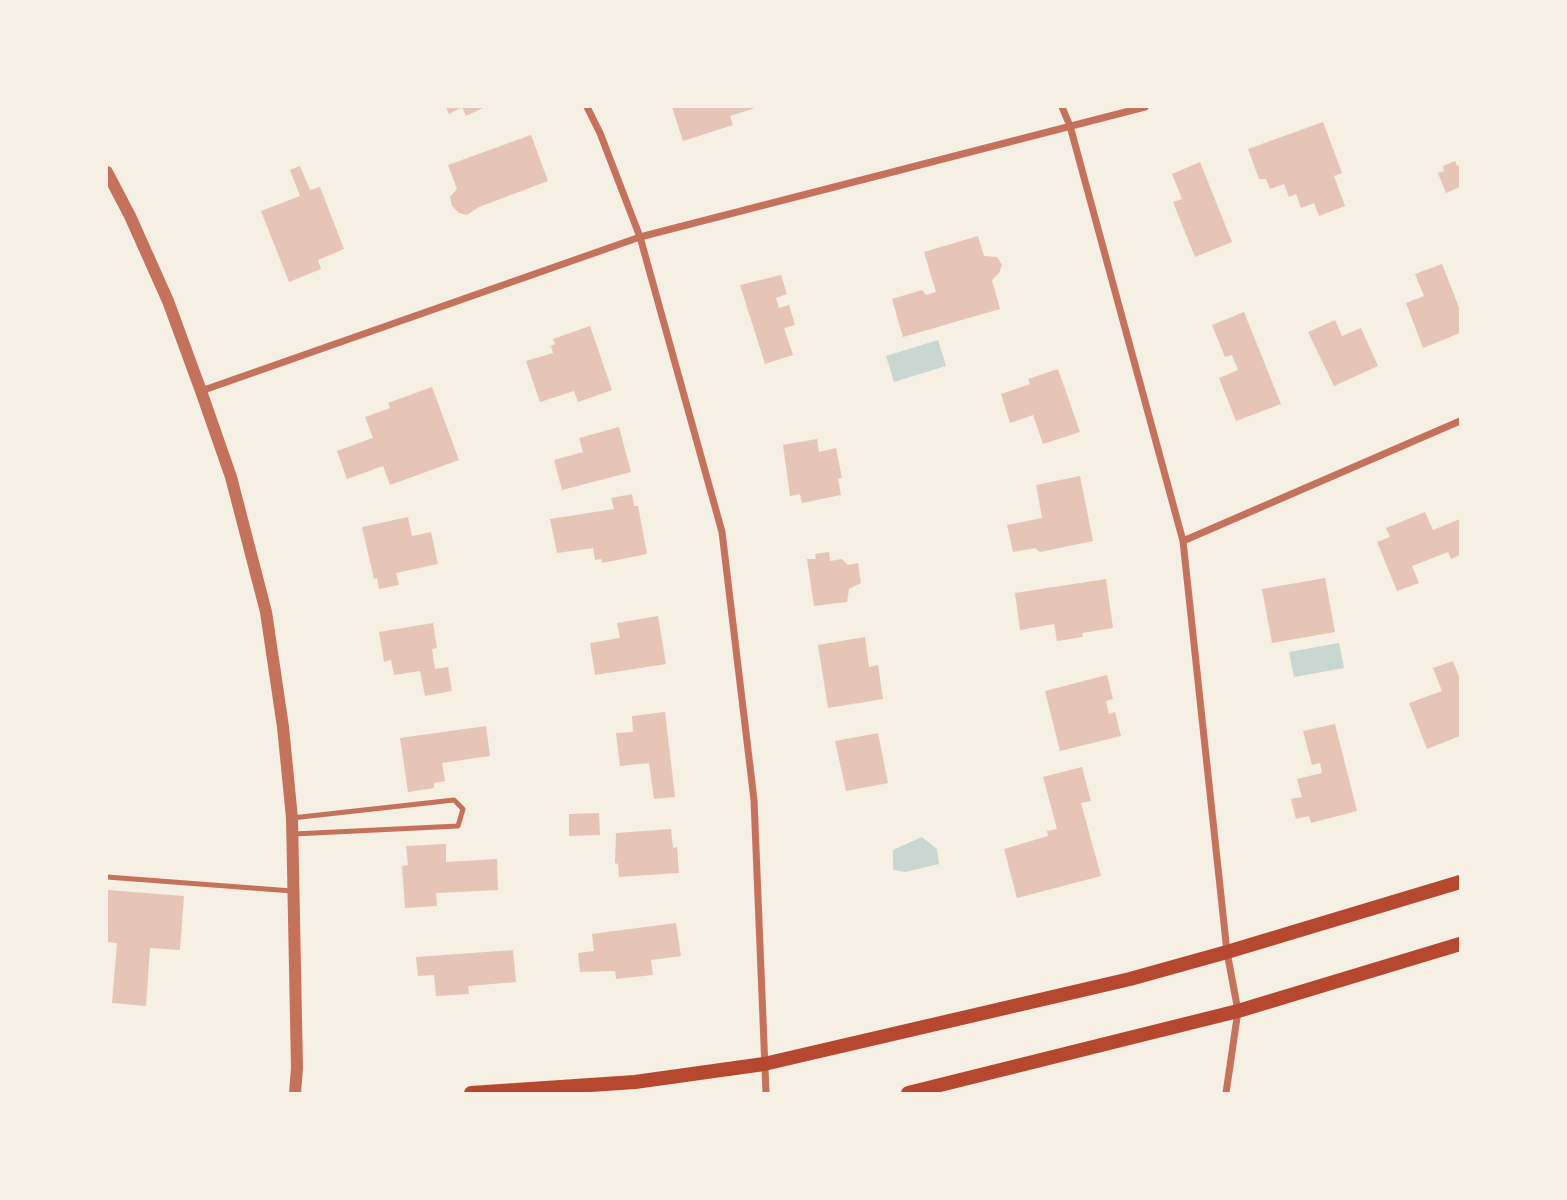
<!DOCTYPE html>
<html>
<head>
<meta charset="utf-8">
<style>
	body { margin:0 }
	#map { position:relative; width:1567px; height:1200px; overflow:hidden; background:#f6efe4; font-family:"PT Sans Narrow",sans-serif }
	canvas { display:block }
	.frame { position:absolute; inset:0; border:108px solid #f6efe4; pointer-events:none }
</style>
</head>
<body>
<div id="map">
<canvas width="1567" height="1200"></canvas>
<div class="frame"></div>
</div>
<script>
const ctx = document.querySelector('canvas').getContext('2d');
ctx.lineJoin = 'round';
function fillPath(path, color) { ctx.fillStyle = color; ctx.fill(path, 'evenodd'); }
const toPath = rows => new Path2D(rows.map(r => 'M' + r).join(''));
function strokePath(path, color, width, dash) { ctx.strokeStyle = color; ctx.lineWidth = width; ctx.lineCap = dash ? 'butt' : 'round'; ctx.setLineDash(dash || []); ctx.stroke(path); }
fillPath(toPath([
	[938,340,946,366,894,382,886,356],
	[1339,643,1344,668,1294,677,1289,652],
	[922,837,937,849,939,864,905,872,893,870,893,850]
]), '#c9d6d2');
fillPath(toPath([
	[446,107,485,107,466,116,462,107,449,114],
	[672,107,758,107,730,116,733,125,683,141],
	[1323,122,1342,173,1334,176,1345,206,1319,216,1314,203,1301,208,1296,194,1289,197,1284,184,1270,189,1266,179,1259,179,1248,149],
	[531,135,548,181,479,207,467,215,459,213,452,206,450,197,457,189,448,165],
	[1455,161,1457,166,1460,165,1460,187,1446,193,1438,173,1444,171,1443,166],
	[1200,162,1232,242,1195,257,1173,202,1182,199,1172,174],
	[300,166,310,190,320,187,344,249,318,260,321,269,289,282,261,211,300,196,290,170],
	[978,236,984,256,997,257,1002,265,999,273,992,280,1000,309,903,337,892,299,922,290,926,295,936,292,924,252],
	[1442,264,1460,310,1460,333,1423,348,1406,303,1424,296,1415,274],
	[781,275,787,294,776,298,779,308,789,305,795,325,784,328,793,355,765,364,740,285],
	[1244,312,1281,404,1236,421,1219,378,1238,370,1232,355,1225,357,1212,325],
	[1335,320,1342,336,1361,328,1378,366,1334,386,1308,332],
	[590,326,612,390,578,402,574,391,540,402,526,361,553,353,551,346,555,344,553,339],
	[1058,369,1080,432,1043,444,1033,415,1010,423,1001,394,1030,384,1028,379],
	[432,387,459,460,390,485,383,466,347,479,337,451,373,438,365,417,390,408,388,403],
	[619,427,631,472,562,490,554,460,583,452,579,438],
	[817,439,819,452,836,448,842,478,838,479,841,495,802,503,800,494,790,496,783,445],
	[1080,476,1093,541,1040,552,1035,548,1013,552,1007,525,1042,518,1036,485],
	[632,494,634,506,638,506,647,554,602,563,601,559,595,560,593,548,557,553,550,519,614,509,611,498],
	[1425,512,1433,530,1460,519,1460,555,1451,559,1448,552,1412,566,1419,583,1397,591,1377,542,1390,537,1386,528],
	[408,517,412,536,431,532,438,564,396,573,399,585,379,589,377,578,374,579,362,527],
	[829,552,830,561,842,559,848,565,858,563,861,583,849,589,847,602,814,606,807,559,816,559,815,554],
	[1325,578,1335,632,1272,643,1262,589],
	[1106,579,1113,628,1082,633,1083,637,1057,641,1054,624,1020,630,1015,593],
	[658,616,666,664,595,675,590,643,620,638,617,623],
	[433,623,437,648,432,649,435,669,448,667,452,691,425,696,420,671,394,675,391,660,384,662,379,632],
	[865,637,869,667,878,665,883,699,828,708,818,645],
	[1453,661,1460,679,1460,736,1427,749,1409,703,1442,691,1433,668],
	[1107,675,1113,699,1106,701,1109,714,1115,712,1121,736,1060,751,1045,691],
	[665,712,675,797,654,799,649,763,620,766,616,733,633,732,632,716],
	[1335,724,1357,811,1311,823,1309,816,1296,819,1291,799,1302,797,1297,779,1322,773,1320,763,1312,765,1303,731],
	[486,726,490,756,442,763,445,781,434,783,434,788,408,792,400,738],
	[878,733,888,783,846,791,835,741],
	[1082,767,1091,801,1081,803,1101,876,1017,898,1004,849,1048,836,1047,831,1057,829,1043,777],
	[599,813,600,835,569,836,569,814],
	[671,829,673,848,677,847,679,873,619,877,618,864,615,863,616,833],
	[446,844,446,862,497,859,498,890,436,893,437,906,405,908,402,866,408,865,406,846],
	[107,890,184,896,180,950,150,948,146,1006,112,1003,117,943,107,942],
	[676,923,681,956,651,960,653,975,616,979,615,971,580,972,578,953,594,951,592,934],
	[513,950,516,982,468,986,469,994,436,996,434,975,418,976,416,957]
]), '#e6c5b7');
strokePath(toPath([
	[292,818,454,800,463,809,458,826,294,834],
	[107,877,292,891]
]), '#c5725c', 5);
strokePath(toPath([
	[587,107,600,133,640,237,722,532,754,800,766,1093],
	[1062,107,1070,126,1183,541,1227,952,1238,1011,1226,1093],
	[201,391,640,237,1145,107],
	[1183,541,1460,421]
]), '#c5725c', 7);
strokePath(toPath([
	[107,172,130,216,168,301,201,391,231,477,266,612,283,727,292,818,297,1068,295,1093]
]), '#c5725c', 12);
strokePath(toPath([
	[471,1093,635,1082,764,1064,1130,979,1227,952,1460,882],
	[908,1093,1238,1011,1460,944]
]), '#b5482f', 14);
</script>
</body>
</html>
